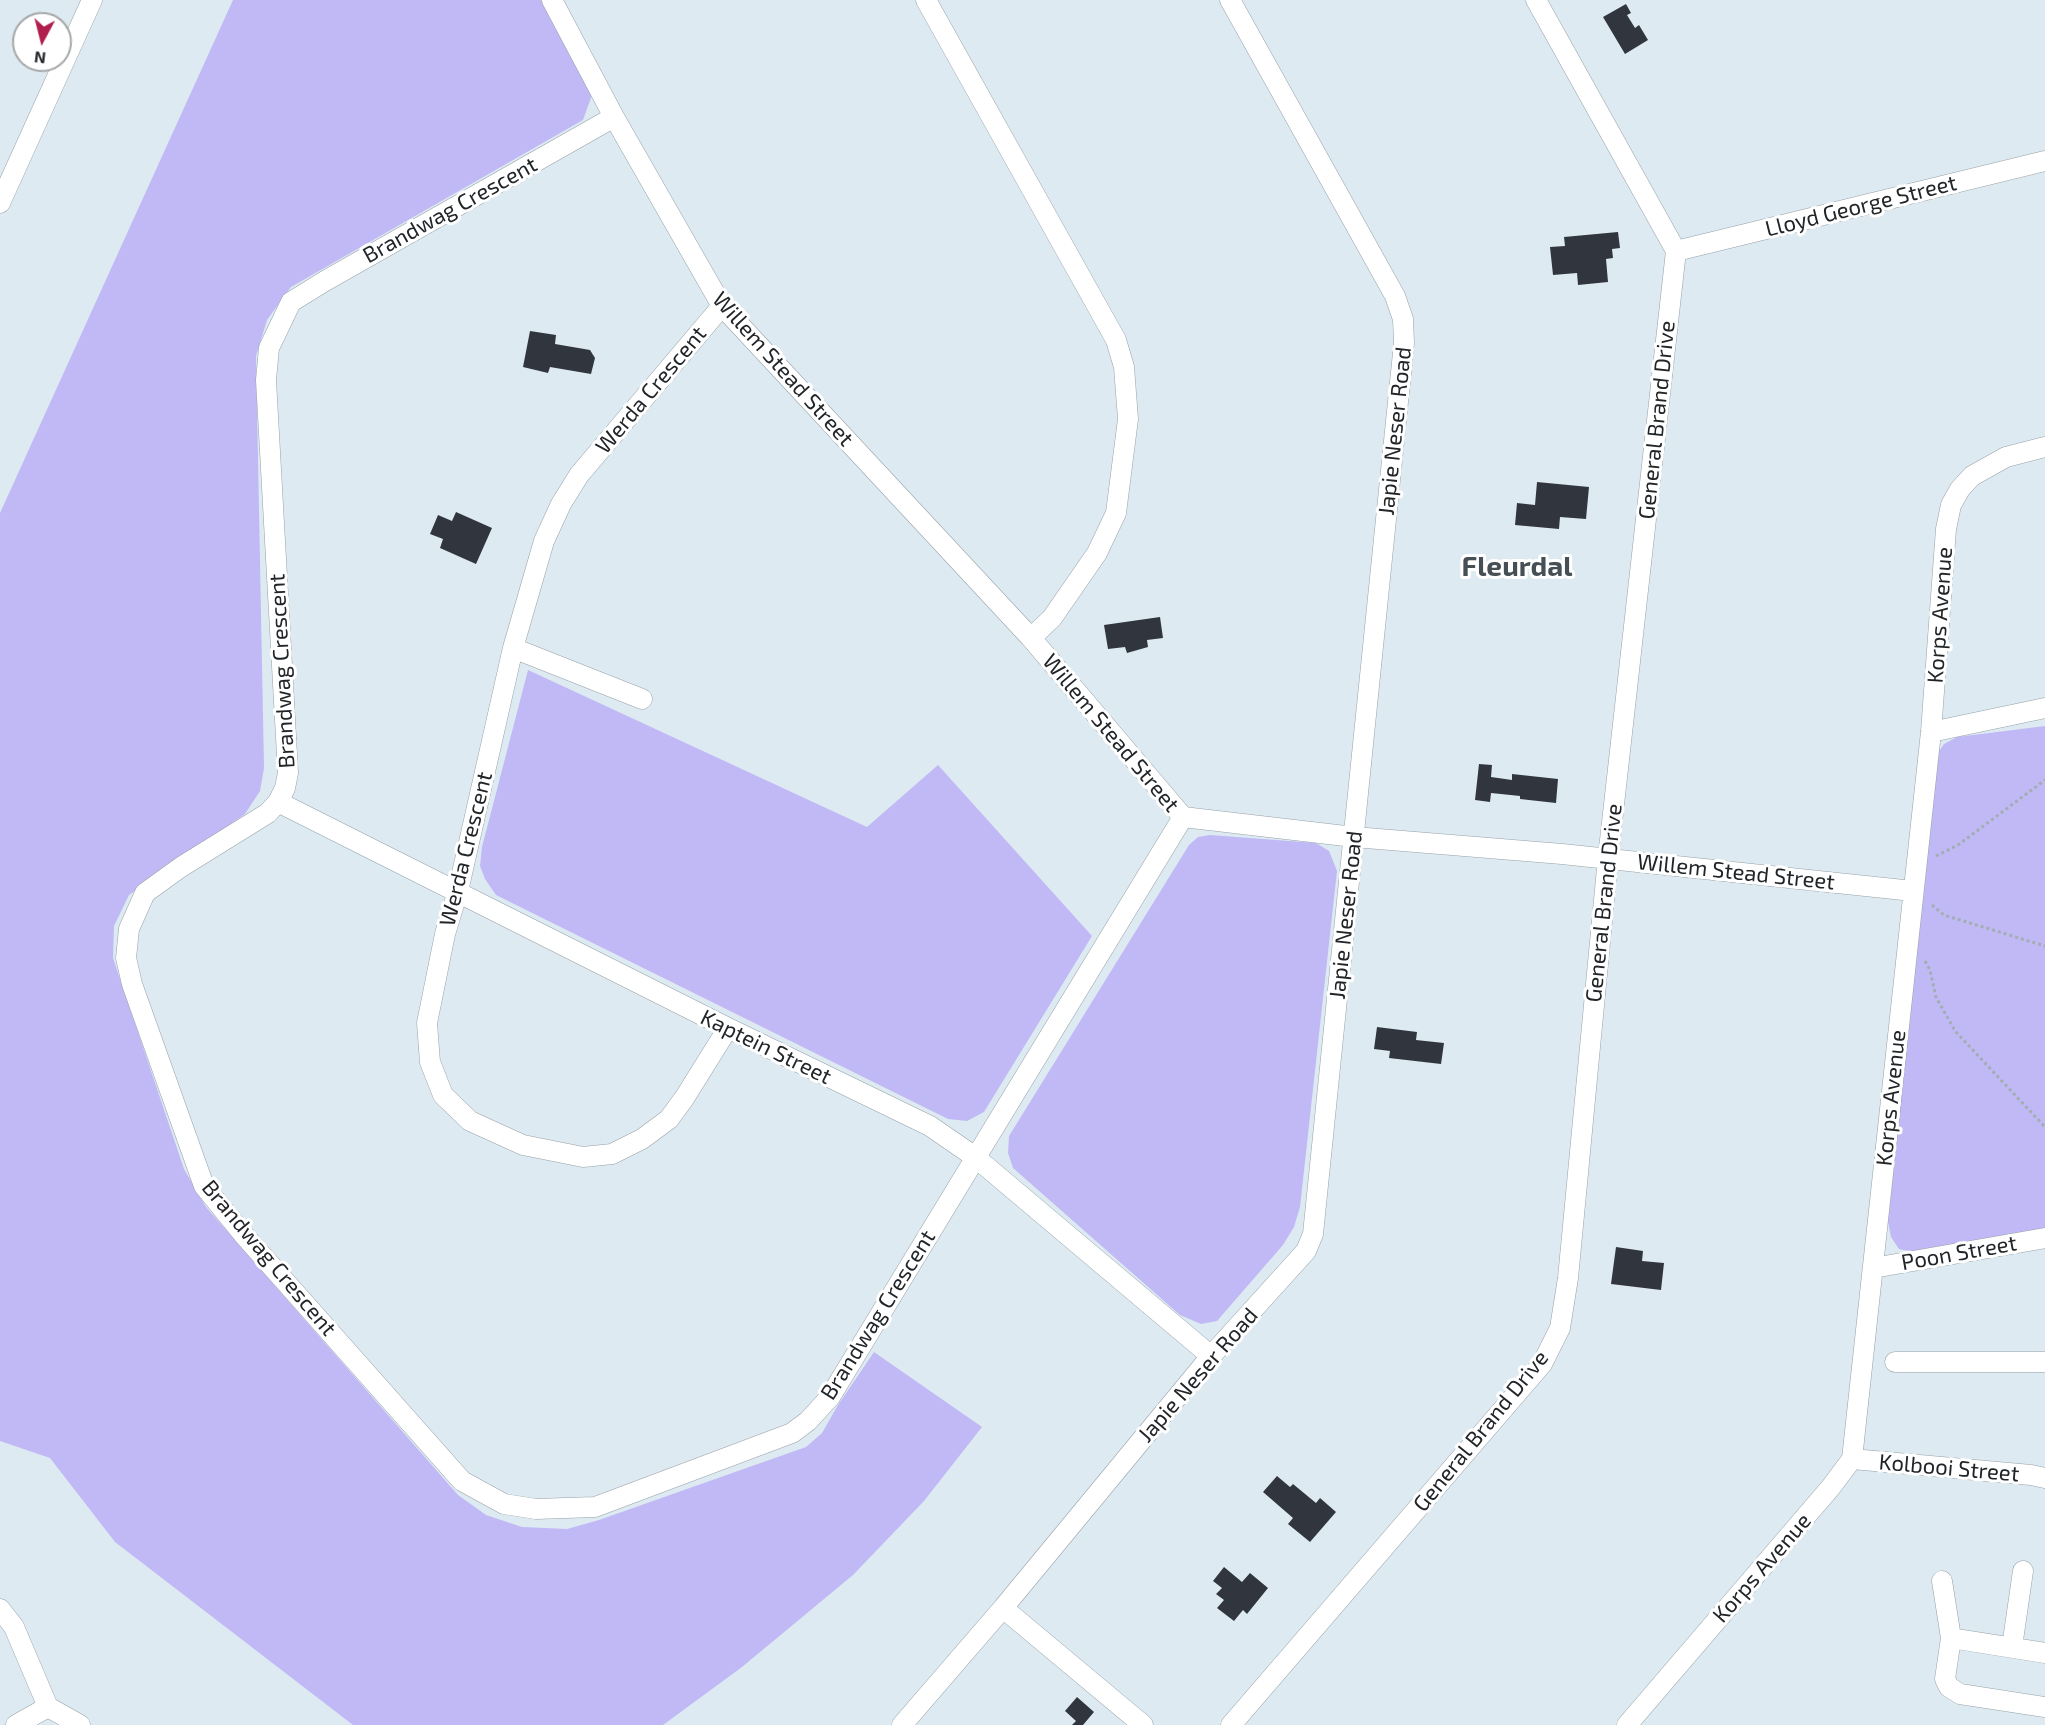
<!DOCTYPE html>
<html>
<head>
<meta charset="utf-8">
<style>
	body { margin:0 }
	#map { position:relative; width:2045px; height:1725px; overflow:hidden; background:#deeaf1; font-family:"Exo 2",sans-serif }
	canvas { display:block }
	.north { position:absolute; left:12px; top:12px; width:60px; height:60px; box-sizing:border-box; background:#fff; border:2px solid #a6a8a9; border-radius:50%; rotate:187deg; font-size:16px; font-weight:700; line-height:24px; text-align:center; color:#212528 }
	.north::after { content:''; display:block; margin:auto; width:21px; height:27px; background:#b01f4d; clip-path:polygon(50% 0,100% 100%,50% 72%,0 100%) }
</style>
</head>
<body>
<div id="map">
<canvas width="2045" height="1725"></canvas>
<div class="north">N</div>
</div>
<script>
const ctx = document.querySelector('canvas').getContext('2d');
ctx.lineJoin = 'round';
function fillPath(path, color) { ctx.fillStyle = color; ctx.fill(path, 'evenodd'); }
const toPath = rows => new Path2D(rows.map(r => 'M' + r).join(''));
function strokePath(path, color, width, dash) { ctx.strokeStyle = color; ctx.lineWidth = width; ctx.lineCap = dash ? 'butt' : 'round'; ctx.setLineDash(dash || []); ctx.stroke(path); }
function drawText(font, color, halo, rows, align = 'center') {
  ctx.font = font + ' "Exo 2",sans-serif'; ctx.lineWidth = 6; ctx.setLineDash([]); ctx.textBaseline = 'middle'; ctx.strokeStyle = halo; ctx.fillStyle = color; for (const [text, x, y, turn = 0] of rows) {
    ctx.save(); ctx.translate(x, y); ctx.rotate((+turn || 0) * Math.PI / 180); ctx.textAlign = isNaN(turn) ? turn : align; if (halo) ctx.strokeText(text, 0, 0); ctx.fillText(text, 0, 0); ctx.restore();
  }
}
fillPath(toPath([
	[233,0,541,0,592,95,583,120,291,287,267,320,256,356,264,768,260,791,245,814,129,895,114,926,113,958,184,1169,206,1207,458,1495,486,1515,522,1527,567,1529,599,1520,806,1447,822,1433,838,1405,874,1352,982,1427,924,1501,853,1575,742,1667,663,1725,353,1725,115,1542,50,1458,0,1441,0,513],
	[528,670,867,827,938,765,1092,936,984,1112,967,1121,948,1119,496,895,485,879,480,866,482,847],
	[2045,726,2045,1229,1913,1252,1899,1249,1891,1237,1888,1222,1937,754,1944,744,1957,737],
	[1210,835,1316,843,1329,851,1337,871,1300,1207,1294,1227,1283,1245,1217,1321,1201,1324,1180,1315,1013,1168,1008,1153,1009,1136,1189,845,1198,837]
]), '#c0b9f6');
fillPath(toPath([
	[1626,4,1631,13,1627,15,1635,28,1639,25,1648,40,1625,54,1603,17],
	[1618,232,1620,248,1612,249,1613,258,1606,259,1608,282,1578,285,1577,273,1553,275,1550,247,1565,246,1564,237],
	[530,331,556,335,555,344,590,350,595,358,591,374,550,367,548,373,523,367],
	[1537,482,1589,487,1586,519,1560,517,1559,529,1515,525,1517,503,1535,505],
	[456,512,492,528,476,564,440,548,443,539,430,534,438,515,452,521],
	[1160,617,1163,638,1147,640,1148,647,1127,653,1125,647,1108,649,1104,625],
	[1479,764,1492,765,1491,777,1512,780,1512,774,1558,779,1556,803,1520,799,1520,796,1491,793,1490,802,1475,800],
	[1377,1027,1417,1032,1416,1040,1444,1043,1441,1064,1389,1058,1390,1051,1374,1049],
	[1616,1247,1643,1251,1642,1261,1664,1263,1661,1290,1611,1284],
	[1277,1476,1290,1487,1293,1484,1316,1503,1320,1498,1336,1512,1310,1542,1288,1524,1293,1518,1263,1492],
	[1224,1567,1242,1582,1250,1573,1268,1588,1247,1614,1243,1610,1234,1621,1217,1608,1224,1600,1216,1594,1222,1588,1213,1581],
	[1077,1697,1094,1712,1083,1725,1072,1725,1076,1721,1065,1711]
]), '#31363e');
const minor = toPath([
	[552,0,614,117,722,306,1031,638,1183,817,1354,837,1562,854,1913,891],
	[926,0,1116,340,1124,367,1128,419,1116,513,1097,553,1052,618,1031,638],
	[614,117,325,281,291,302,269,348,266,380,288,773,285,788,278,802,268,813,181,867,145,893,129,929,126,958,132,984,204,1186,243,1234,462,1481,504,1504,536,1509,595,1507,792,1433,808,1421,830,1397,1183,817],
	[0,203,92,0],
	[1676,251,2045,161],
	[722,306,579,475,561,504,544,541,513,648,458,891,445,934,427,1023,430,1062,443,1095,470,1121,523,1145,583,1157,612,1154,642,1139,669,1119,685,1097,728,1028],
	[513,648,642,699],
	[1931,732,2045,708],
	[278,802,728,1028,930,1126,975,1157,1211,1356],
	[1873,1268,2045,1238],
	[1895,1362,2045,1362],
	[1852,1459,2031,1475,2045,1478],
	[1942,1581,1951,1638,1945,1679,1949,1687,1960,1694,2045,1707],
	[1003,1608,1143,1725],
	[0,1609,14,1627,48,1707],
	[1951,1638,2045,1653],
	[2012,1647,2023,1571],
	[16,1725,48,1707,80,1725],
	[902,1725,1003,1608,1211,1356,1306,1251,1313,1234,1404,343,1403,319,1395,296,1230,0],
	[1231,1725,1542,1364,1560,1328,1568,1278,1608,858,1676,251,1536,0],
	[1627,1725,1831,1487,1852,1459,1931,732,1946,529,1951,505,1960,489,1972,476,2006,457,2045,447]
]);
strokePath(minor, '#96a1a8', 21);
strokePath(toPath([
	[1936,856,1958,845,2045,780],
	[1932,905,1944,915,2045,946],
	[1925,961,1930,970,1936,997,1955,1031,2045,1127]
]), '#a3adb2', 3, [3, 3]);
strokePath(minor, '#fff', 20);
drawText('22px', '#212528', '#fff', [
	["Lloyd George Street",1861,206,-14],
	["Brandwag Crescent",450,210,-29],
	["Willem Stead Street",783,369,48],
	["Werda Crescent",651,390,-50],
	["General Brand Drive",1657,420,-84],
	["Japie Neser Road",1395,431,-84],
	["Korps Avenue",1940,615,-86],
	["Brandwag Crescent",282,671,-93],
	["Willem Stead Street",1111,733,50],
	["Werda Crescent",466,849,-76],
	["Willem Stead Street",1736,872,6],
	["General Brand Drive",1604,903,-84],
	["Japie Neser Road",1346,915,-84],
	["Kaptein Street",766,1047,26],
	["Korps Avenue",1891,1098,-84],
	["Poon Street",1959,1253,-10],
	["Brandwag Crescent",269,1258,50],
	["Brandwag Crescent",878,1315,-58],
	["Japie Neser Road",1198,1375,-49],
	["General Brand Drive",1481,1431,-51],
	["Kolbooi Street",1949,1468,5],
	["Korps Avenue",1762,1568,-49]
]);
drawText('bold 28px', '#454f55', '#fff', [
	["Fleurdal",1517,567]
]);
</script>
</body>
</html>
